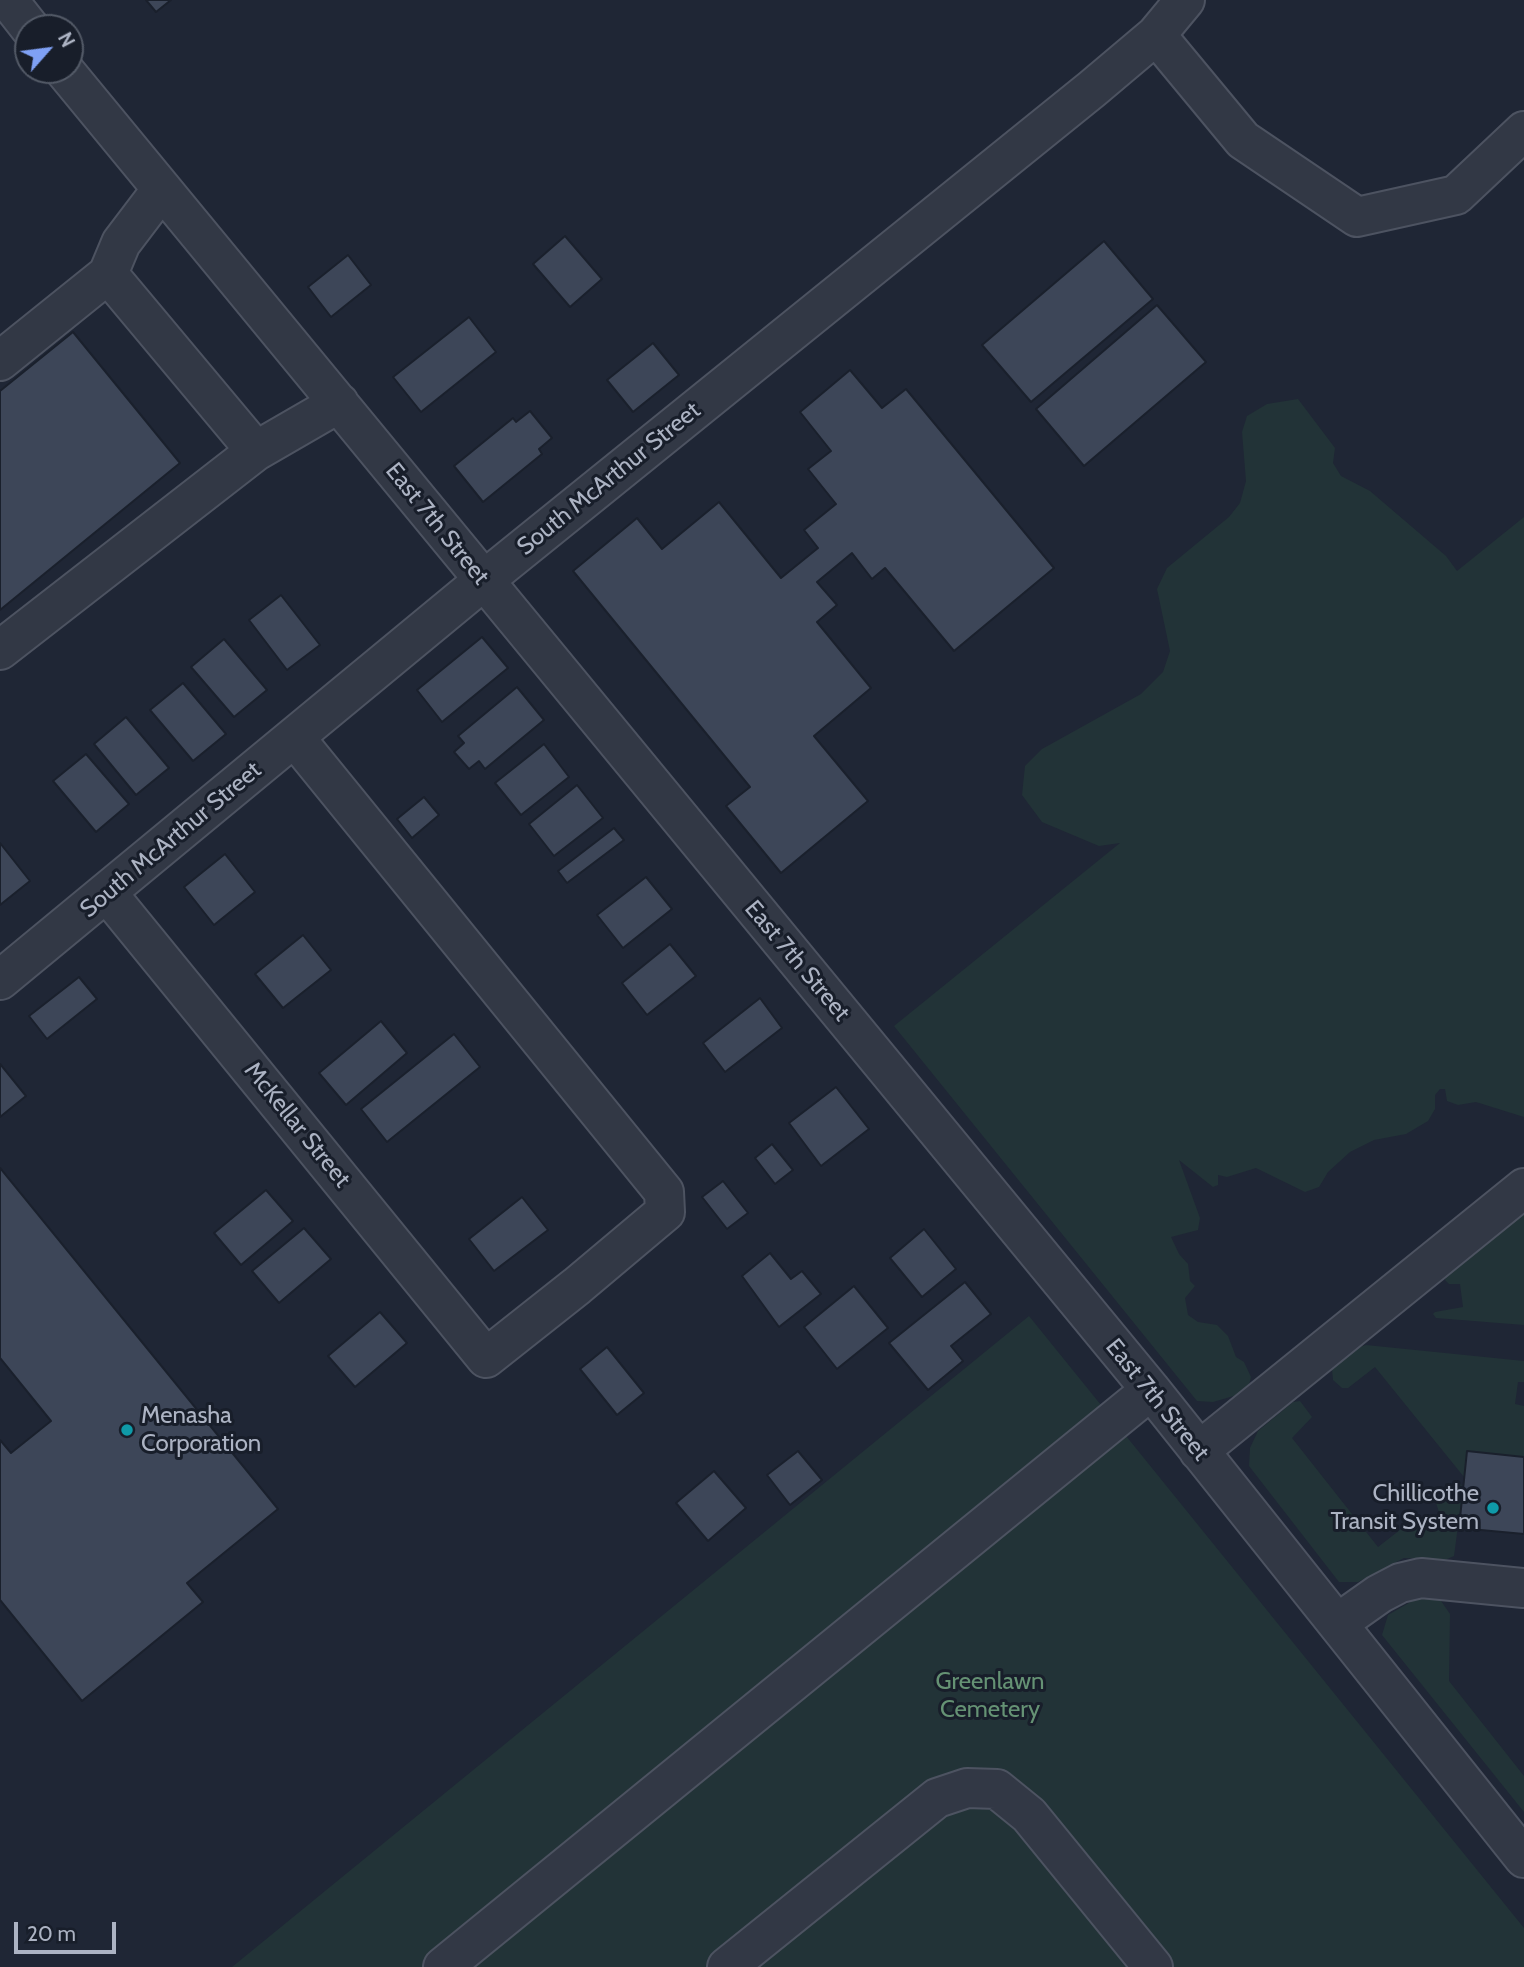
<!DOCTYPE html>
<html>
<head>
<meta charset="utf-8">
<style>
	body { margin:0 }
	#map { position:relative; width:1524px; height:1967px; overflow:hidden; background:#1f2635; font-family:Cabin,sans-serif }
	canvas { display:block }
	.north { position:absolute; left:14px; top:14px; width:70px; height:70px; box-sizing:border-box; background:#181e2a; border:2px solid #535a67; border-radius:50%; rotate:62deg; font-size:19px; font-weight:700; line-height:28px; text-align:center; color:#acb3c3 }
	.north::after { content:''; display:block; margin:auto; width:24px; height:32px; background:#7fa1f5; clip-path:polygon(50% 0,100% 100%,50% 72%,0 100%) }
	.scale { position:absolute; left:14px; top:1922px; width:102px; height:32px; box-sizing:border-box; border:4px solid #acb3c3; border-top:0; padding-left:9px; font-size:21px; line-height:24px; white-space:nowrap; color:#acb3c3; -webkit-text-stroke:5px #181e2a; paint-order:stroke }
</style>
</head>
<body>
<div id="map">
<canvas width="1524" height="1967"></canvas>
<div class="north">N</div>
<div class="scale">20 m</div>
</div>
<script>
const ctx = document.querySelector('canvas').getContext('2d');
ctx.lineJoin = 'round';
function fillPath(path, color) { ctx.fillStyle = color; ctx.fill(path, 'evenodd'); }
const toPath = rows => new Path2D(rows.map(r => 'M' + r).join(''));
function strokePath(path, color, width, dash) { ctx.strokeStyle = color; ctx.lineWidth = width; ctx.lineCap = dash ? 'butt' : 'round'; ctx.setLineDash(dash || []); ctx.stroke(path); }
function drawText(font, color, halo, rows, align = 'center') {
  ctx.font = font + ' Cabin,sans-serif'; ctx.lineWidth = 6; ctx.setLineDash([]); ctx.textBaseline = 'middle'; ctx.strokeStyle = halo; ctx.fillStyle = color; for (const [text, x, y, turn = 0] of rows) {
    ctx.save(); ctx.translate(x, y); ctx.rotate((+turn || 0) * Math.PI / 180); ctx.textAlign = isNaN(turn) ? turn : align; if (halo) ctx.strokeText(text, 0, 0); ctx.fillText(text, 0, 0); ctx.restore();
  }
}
fillPath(toPath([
	[1298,399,1335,448,1333,463,1341,476,1370,491,1446,556,1457,571,1524,517,1524,1117,1476,1102,1458,1105,1447,1101,1445,1089,1440,1089,1435,1095,1435,1109,1428,1121,1406,1134,1374,1140,1350,1152,1328,1172,1319,1187,1305,1192,1256,1168,1227,1177,1218,1175,1218,1185,1213,1187,1179,1160,1200,1218,1198,1230,1171,1237,1179,1254,1188,1264,1190,1281,1195,1286,1185,1298,1188,1315,1198,1322,1217,1325,1228,1336,1236,1357,1244,1362,1251,1377,1249,1385,1237,1395,1213,1402,1197,1401,894,1026,1120,843,1099,846,1042,822,1022,795,1025,766,1042,749,1141,694,1163,672,1170,651,1157,589,1167,568,1229,517,1240,503,1246,481,1242,432,1247,416,1267,404],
	[1524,1212,1524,1325,1436,1318,1433,1314,1435,1312,1463,1307,1460,1284,1449,1284,1445,1280,1447,1274],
	[1029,1316,1524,1928,1524,1967,232,1967],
	[1366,1345,1524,1361,1524,1382,1518,1382,1515,1404,1524,1406,1524,1457,1467,1451,1464,1477,1375,1367,1348,1388,1342,1388,1333,1380,1332,1369,1357,1348],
	[1300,1401,1312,1417,1292,1438,1378,1547,1405,1526,1415,1526,1420,1531,1440,1515,1435,1500,1460,1483,1463,1488,1454,1556,1445,1560,1404,1558,1358,1582,1339,1582,1249,1466,1250,1448,1258,1431,1293,1402],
	[1421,1596,1439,1598,1450,1614,1449,1681,1524,1776,1524,1812,1382,1635,1388,1615]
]), '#223337');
const building = toPath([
	[146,0,171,0,156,12,146,0],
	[565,236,602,279,570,307,533,264,565,236],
	[1104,241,1153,299,1031,402,982,345,1104,241],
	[348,255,371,285,331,317,308,287,348,255],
	[1157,305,1206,362,1084,466,1036,409,1157,305],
	[469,317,496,352,421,412,393,377,469,317],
	[73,332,180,463,0,610,0,391,73,332],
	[653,343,679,375,633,412,607,380,653,343],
	[850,370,882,408,906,389,1054,568,954,651,885,568,872,579,852,553,817,582,837,605,817,622,871,688,814,736,868,801,781,873,726,806,750,787,573,571,637,518,662,549,719,502,781,578,818,548,804,530,836,504,808,469,831,451,800,412,850,370],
	[530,411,552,438,539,449,542,454,483,502,454,466,513,418,516,422,530,411],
	[281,595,320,645,287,670,249,620,281,595],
	[482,637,508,668,442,722,417,690,482,637],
	[224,639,267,690,234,717,191,667,224,639],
	[183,683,226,734,193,761,150,710,183,683],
	[517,687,544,720,485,769,479,761,469,769,454,752,464,743,458,736,517,687],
	[126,717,169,768,136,795,94,744,126,717],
	[544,744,569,777,521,815,495,783,544,744],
	[86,754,129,804,96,832,53,781,86,754],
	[577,785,603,818,554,856,529,824,577,785],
	[424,797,439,815,412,838,397,819,424,797],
	[614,828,624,840,567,883,558,871,614,828],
	[0,843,30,881,0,905,0,843],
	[225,854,255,892,214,925,184,887,225,854],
	[646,877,672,909,623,948,597,915,646,877],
	[303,935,331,970,283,1008,255,974,303,935],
	[670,944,696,976,647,1015,622,983,670,944],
	[79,977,97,999,47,1039,29,1016,79,977],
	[760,998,782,1028,725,1072,703,1043,760,998],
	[381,1021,407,1053,346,1105,319,1073,381,1021],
	[454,1034,480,1067,387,1142,361,1109,454,1034],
	[0,1064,26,1096,0,1117,0,1064],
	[836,1087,869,1129,821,1166,789,1123,836,1087],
	[772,1144,793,1170,775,1184,755,1158,772,1144],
	[0,1168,278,1509,187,1583,203,1602,82,1701,0,1600,0,1440,11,1453,51,1421,0,1358,0,1168],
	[723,1181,748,1213,727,1229,702,1197,723,1181],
	[266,1190,293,1221,241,1265,214,1233,266,1190],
	[522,1197,548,1230,494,1271,469,1239,522,1197],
	[304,1228,331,1259,279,1303,252,1271,304,1228],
	[924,1229,956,1269,922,1297,890,1258,924,1229],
	[770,1253,791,1279,802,1271,821,1294,779,1327,742,1276,770,1253],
	[965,1282,991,1314,951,1346,963,1361,928,1390,889,1343,965,1282],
	[854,1286,888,1328,837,1369,804,1327,854,1286],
	[380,1312,407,1343,355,1387,328,1356,380,1312],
	[607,1347,644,1393,617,1415,580,1369,607,1347],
	[798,1451,822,1480,790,1505,767,1475,798,1451],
	[1467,1451,1524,1457,1524,1534,1459,1528,1467,1451],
	[714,1471,746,1508,708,1541,676,1503,714,1471]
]);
fillPath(building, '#3d4658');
strokePath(building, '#1a202c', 2);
const minor = toPath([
	[8,0,30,28],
	[1156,35,1243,140,1357,217,1456,195,1524,131],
	[64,70,1151,1390,1524,1858],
	[108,274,256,451],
	[0,361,108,274,121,243,162,189],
	[0,650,256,451,339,403],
	[107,893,486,1358,577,1286,665,1212,664,1192,295,738],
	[0,980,483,581,1092,89,1156,35,1185,0],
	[1199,1451,1524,1188],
	[1338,1623,1379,1594,1400,1583,1421,1578,1524,1588],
	[443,1967,1151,1390],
	[727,1967,937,1798,967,1788,997,1789,1029,1815,1153,1967]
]);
strokePath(minor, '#4d5361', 42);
strokePath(minor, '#323845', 38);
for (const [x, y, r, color] of [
	[127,1430,7,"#0f9aa8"],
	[1493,1508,7,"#0f9aa8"]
]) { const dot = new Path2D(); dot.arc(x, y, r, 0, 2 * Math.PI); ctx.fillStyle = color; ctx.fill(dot); strokePath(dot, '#181e2a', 2.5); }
drawText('24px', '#acb3c3', '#181e2a', [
	["South McArthur Street",609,479,-39],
	["East 7th Street",437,524,51],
	["South McArthur Street",171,840,-40],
	["East 7th Street",797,961,50],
	["McKellar Street",297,1125,51],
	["East 7th Street",1157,1400,51]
]);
drawText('24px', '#acb3c3', '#181e2a', [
	["Menasha",141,1416],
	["Corporation",141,1444],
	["Chillicothe",1479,1494,"right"],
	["Transit System",1479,1522,"right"]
], 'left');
drawText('24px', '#659274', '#181e2a', [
	["Greenlawn",990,1682],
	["Cemetery",990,1710]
]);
</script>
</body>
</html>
